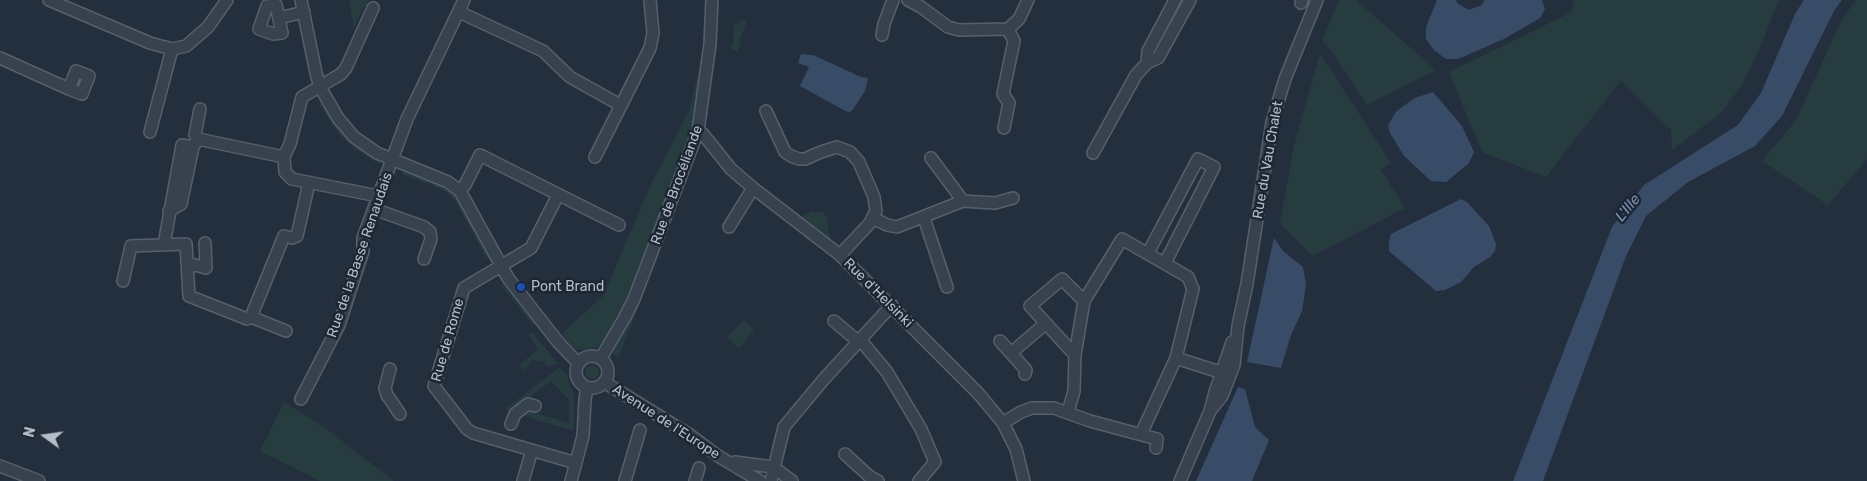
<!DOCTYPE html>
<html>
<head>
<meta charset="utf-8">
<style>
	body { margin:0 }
	#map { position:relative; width:1867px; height:481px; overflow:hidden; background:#242f3e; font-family:Rubik,sans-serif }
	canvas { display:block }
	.north { position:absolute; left:20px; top:411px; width:50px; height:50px; -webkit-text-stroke:4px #1d2633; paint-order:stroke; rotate:284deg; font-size:14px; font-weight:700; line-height:20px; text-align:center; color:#b4bcc9 }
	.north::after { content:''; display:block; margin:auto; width:18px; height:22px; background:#b4bcc9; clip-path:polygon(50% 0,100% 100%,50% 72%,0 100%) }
</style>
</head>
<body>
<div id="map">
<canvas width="1867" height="481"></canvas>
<div class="north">N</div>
</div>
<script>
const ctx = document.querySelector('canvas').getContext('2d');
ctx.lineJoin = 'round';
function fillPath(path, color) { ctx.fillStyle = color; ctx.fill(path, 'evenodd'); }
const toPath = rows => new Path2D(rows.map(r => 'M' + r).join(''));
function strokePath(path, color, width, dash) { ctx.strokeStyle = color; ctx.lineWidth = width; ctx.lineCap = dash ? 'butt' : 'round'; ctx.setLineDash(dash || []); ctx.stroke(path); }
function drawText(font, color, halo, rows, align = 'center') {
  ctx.font = font + ' Rubik,sans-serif'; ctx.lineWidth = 5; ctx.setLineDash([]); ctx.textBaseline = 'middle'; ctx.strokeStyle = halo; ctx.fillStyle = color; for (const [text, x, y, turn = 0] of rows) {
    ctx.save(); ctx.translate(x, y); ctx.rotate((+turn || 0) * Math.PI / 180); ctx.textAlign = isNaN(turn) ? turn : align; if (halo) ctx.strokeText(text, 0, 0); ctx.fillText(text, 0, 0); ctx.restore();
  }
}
fillPath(toPath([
	[349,0,369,0,366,6,364,6,354,29],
	[1339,0,1356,0,1436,70,1367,105,1336,58,1322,40],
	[1574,0,1779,0,1757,55,1742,85,1721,113,1672,150,1671,130,1621,80,1546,177,1482,152,1449,72,1572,12],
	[1856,0,1867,0,1867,159,1828,205,1762,161,1796,120,1842,19],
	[743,20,747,21,739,41,741,43,737,52,729,47,733,45,734,23,738,24],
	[1320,53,1391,163,1381,170,1405,208,1313,256,1280,223,1294,146],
	[701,62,703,62,693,130,639,275,637,274,620,315,600,346,597,348,576,350,561,334,603,296,650,186,689,110],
	[324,102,380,160,379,164,354,148,339,134,319,104],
	[404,169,453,190,491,255,486,258,457,204,450,195,441,189,402,174],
	[812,211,824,213,827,218,828,230,831,238,829,239,826,236,801,217],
	[505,282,528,310,527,312,536,323,533,325,501,285],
	[637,306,639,306,618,357,610,352],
	[743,320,754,330,739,348,727,338],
	[532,332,558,364,546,366,544,361,539,362,533,359,525,370,520,367,519,365,537,350,537,347,528,335],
	'585 372a7 7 0 1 1 14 0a7 7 0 1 1-14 0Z',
	[560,367,567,375,569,384,574,394,574,431,520,415,524,410,569,423,569,400,551,381,535,393,515,414,505,409],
	[284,402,324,427,394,481,320,481,260,451]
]), '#263c3f');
fillPath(toPath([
	[1437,0,1456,0,1458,4,1469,10,1482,5,1484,0,1542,0,1545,9,1540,18,1504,39,1458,59,1446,59,1434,50,1426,39,1426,27],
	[1804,0,1842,0,1834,11,1782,116,1755,146,1688,182,1646,216,1626,256,1543,481,1513,481,1612,227,1644,185,1738,125,1761,93,1795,14],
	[801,54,813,55,861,77,868,78,865,91,852,111,848,112,840,108,800,86,809,67,798,63],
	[1433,92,1462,126,1474,152,1469,163,1446,182,1431,181,1404,156,1390,133,1388,125,1396,112,1402,107,1415,98],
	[1461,199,1467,202,1489,226,1496,244,1495,251,1490,257,1474,267,1461,282,1445,290,1436,291,1389,251,1389,243,1391,234],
	[1274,238,1283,251,1303,267,1306,285,1302,311,1291,335,1281,368,1247,362],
	[1238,387,1245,389,1255,427,1269,440,1252,481,1196,481]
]), '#394c67');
const minor = toPath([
	[49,0,150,43,172,49,186,46,208,27,227,0],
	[301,0,316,73,320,87,338,118,354,137,377,153,448,182,460,191,508,278,558,342,578,363],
	[908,0,921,7,948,27,959,30,1008,29,1019,19,1028,0],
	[1301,3,1302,0],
	[276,5,282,33,273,34,259,29,267,6,276,5],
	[459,12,543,51,570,77,620,105],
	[279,18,304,12],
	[882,35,884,24,893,0],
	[0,58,69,89,82,94,89,76,76,71,69,89],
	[1147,63,1148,51,1175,0],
	[766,111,785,152,791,156,799,159,805,159,821,152,837,147,850,152,859,162,874,197,876,211,870,223,840,255],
	[1004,128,1009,103,1003,94,1014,41,1008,29],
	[698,131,702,133,731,169,753,188,840,255,978,393,1003,423,1016,449,1024,481],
	[150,132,172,49],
	[198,139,195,135,200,109],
	[1093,153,1136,75,1147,63,1158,58,1190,0],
	[284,157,285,172,292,179,378,196],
	[595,157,650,48,653,33,650,0],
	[460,191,465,185,480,155,619,225],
	[558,195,531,248,464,288,434,386,467,429,473,433,576,463],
	[963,201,995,203,1013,198],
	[374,209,424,227,430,232,431,239,424,259],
	[169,211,181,204,193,147,198,139,284,157,290,144,302,97,341,74,346,68,373,8],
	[873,218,887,225,897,227,963,201,931,158],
	[924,218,947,287],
	[729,227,753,188],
	[168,244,165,239,182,145,193,147],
	[1148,253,1198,159,1214,167,1165,263],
	[187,263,206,268,205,243],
	[123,281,131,246,186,244,189,296,247,319,251,317,286,331],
	[251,317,284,236,292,238,297,236,309,183],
	[834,321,854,338,863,343,887,372,921,429,935,462,919,481],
	[1000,341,1026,370,1025,374],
	[1011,353,1045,324],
	[1075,355,1030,306,1062,279,1084,301],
	'576 372a16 16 0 1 1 32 0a16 16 0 1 1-32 0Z',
	[601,358,625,317,634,299,698,131,710,44,712,0],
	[1176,358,1229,375],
	[390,369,385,388,387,395,400,414],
	[604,382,690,435,718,456,760,481],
	[301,399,339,325,363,251,363,238,407,119,464,0],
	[1210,411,1222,396,1234,365,1238,326,1247,284,1272,122,1285,79,1317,0],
	[1068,412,1074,391,1075,355,1084,301,1122,239,1188,277,1193,289,1176,358,1141,434],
	[1003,423,1021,412,1032,408,1054,408,1090,421,1157,439,1156,448],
	[511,424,515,414,528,404,535,406],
	[845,454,869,476,878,481],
	[735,462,773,467,792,481],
	[0,466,39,481],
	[523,481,532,450],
	[571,481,583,436,585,400,587,387],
	[625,481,640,430],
	[695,481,699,468],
	[771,481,784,427,824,379,892,305],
	[1180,481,1210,411,1215,392,1232,342]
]);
strokePath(minor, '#565f6c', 14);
strokePath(minor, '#38414e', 11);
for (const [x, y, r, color] of [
	[521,287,5,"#1a4fb4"]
]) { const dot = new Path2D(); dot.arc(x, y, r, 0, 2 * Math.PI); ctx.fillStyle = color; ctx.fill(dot); strokePath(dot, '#1d2633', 2); }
drawText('14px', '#b4bcc9', '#1d2633', [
	["Rue du Vau Chalet",1268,160,-80],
	["Rue de Brocéliande",677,185,-70],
	["Rue de la Basse Renaudais",360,255,-71],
	["Rue d'Helsinki",878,293,45],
	["Rue de Rome",448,340,-74],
	["Avenue de l'Europe",666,422,33]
]);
drawText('14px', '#b4bcc9', '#1d2633', [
	["Pont Brand",531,287]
], 'left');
drawText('italic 15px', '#7c92b1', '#1d2633', [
	["L'Ille",1628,208,-51]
]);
</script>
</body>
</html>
